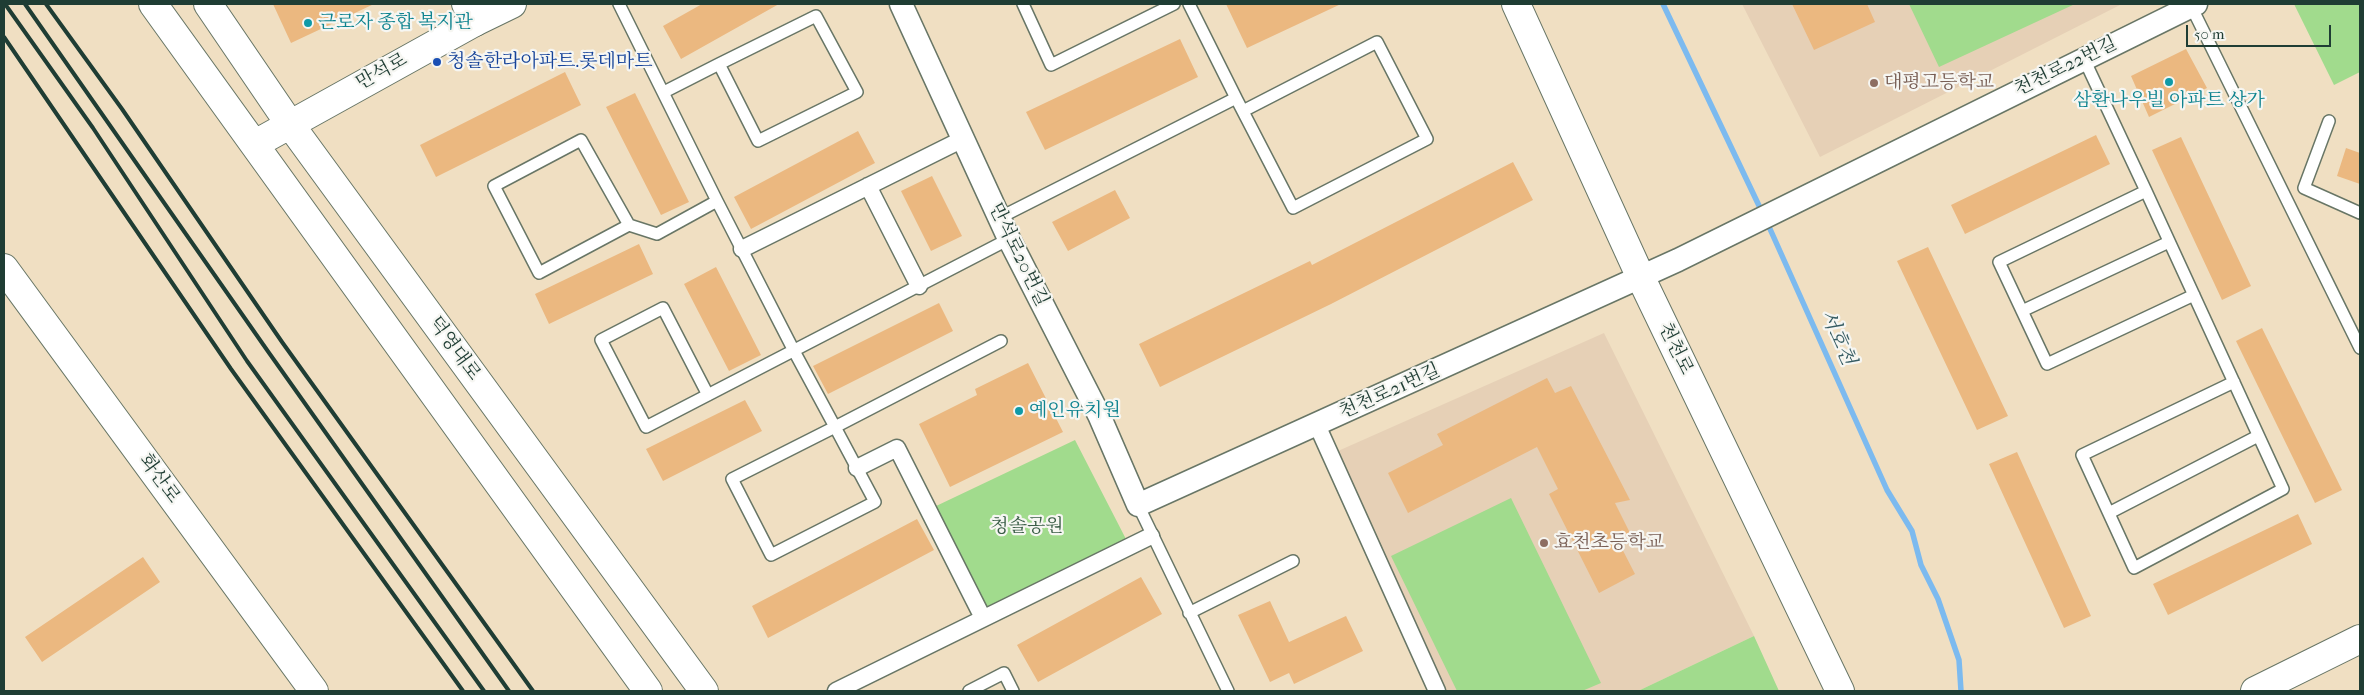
<!DOCTYPE html>
<html>
<head>
<meta charset="utf-8">
<style>
	body { margin:0 }
	#map { position:relative; width:2364px; height:695px; overflow:hidden; background:#f0dfc2; font-family:"IM FELL French Canon",serif }
	canvas { display:block }
	.frame { position:absolute; inset:0; border:5px solid #1f3d34; pointer-events:none }
	.scale { position:absolute; left:2186px; top:25px; width:145px; height:22px; box-sizing:border-box; border:2px solid #1f3d34; border-top:0; padding-left:6px; font-size:15px; line-height:18px; white-space:nowrap; color:#1f3d34; -webkit-text-stroke:4px #f6f6f2; paint-order:stroke }
</style>
</head>
<body>
<div id="map">
<canvas width="2364" height="695"></canvas>
<div class="frame"></div>
<div class="scale">50 m</div>
</div>
<script>
const ctx = document.querySelector('canvas').getContext('2d');
ctx.lineJoin = 'round';
function fillPath(path, color) { ctx.fillStyle = color; ctx.fill(path, 'evenodd'); }
const toPath = rows => new Path2D(rows.map(r => 'M' + r).join(''));
function strokePath(path, color, width, dash) { ctx.strokeStyle = color; ctx.lineWidth = width; ctx.lineCap = dash ? 'butt' : 'round'; ctx.setLineDash(dash || []); ctx.stroke(path); }
function drawText(font, color, halo, rows, align = 'center') {
  ctx.font = font + ' "IM FELL French Canon","Noto Serif KR",serif'; ctx.lineWidth = 4.5; ctx.setLineDash([]); ctx.textBaseline = 'middle'; ctx.strokeStyle = halo; ctx.fillStyle = color; for (const [text, x, y, turn = 0] of rows) {
    ctx.save(); ctx.translate(x, y); ctx.rotate((+turn || 0) * Math.PI / 180); ctx.textAlign = isNaN(turn) ? turn : align; if (halo) ctx.strokeText(text, 0, 0); ctx.fillText(text, 0, 0); ctx.restore();
  }
}
fillPath(toPath([
	[1742,4,2122,4,1820,157],
	[1604,333,1754,636,1638,691,1446,691,1338,451]
]), '#e6d0b6');
fillPath(toPath([
	[1909,4,2075,4,1939,67],
	[2294,4,2360,4,2360,72,2334,85],
	[1075,440,1128,543,984,613,934,507],
	[1511,498,1601,683,1582,691,1457,691,1391,556],
	[1754,636,1779,691,1638,691]
]), '#a1db8d');
strokePath(toPath([
	[1663,4,1762,212],
	[1766,220,1887,490,1912,531,1921,565,1938,599,1959,660,1961,691]
]), '#7cbaef', 5.5);
fillPath(toPath([
	[273,4,374,4,291,43],
	[702,4,779,4,681,59,663,26],
	[1226,4,1341,4,1247,48],
	[1792,4,1867,4,1875,22,1814,50],
	[1180,39,1198,77,1045,150,1026,112],
	[2186,49,2207,88,2149,117,2131,76],
	[565,72,581,105,436,177,420,145],
	[635,93,689,202,661,215,606,107],
	[858,131,875,163,751,229,734,197],
	[2096,135,2110,164,1965,234,1951,205],
	[2181,137,2251,286,2222,300,2152,150],
	[2346,148,2360,153,2360,184,2337,176],
	[1513,162,1533,200,1331,304,1160,387,1139,344,1310,261,1312,265],
	[932,176,962,236,931,251,901,191],
	[1115,190,1130,218,1068,251,1052,222],
	[639,244,653,274,549,324,535,294],
	[1928,247,2008,416,1977,430,1897,261],
	[716,267,761,355,729,371,684,284],
	[939,303,953,331,828,394,813,366],
	[2262,328,2342,490,2315,503,2236,341],
	[1028,363,1063,432,950,487,919,424,977,395,975,389],
	[1547,378,1555,393,1571,386,1630,500,1615,503,1630,533,1617,539,1635,574,1599,593,1549,494,1558,489,1537,447,1408,513,1388,473,1443,445,1437,434],
	[745,400,762,431,663,481,646,449],
	[2017,452,2091,616,2064,628,1989,464],
	[2298,514,2312,544,2168,615,2153,584],
	[917,519,934,550,768,638,752,606],
	[143,557,160,582,42,662,25,637],
	[1141,577,1162,614,1038,682,1017,645],
	[1270,601,1289,642,1346,616,1363,651,1294,684,1289,673,1270,682,1238,615]
]), '#ebb880');
const service = toPath([
	[619,4,717,201,794,351,835,427,875,502,771,555,732,479,835,427,1001,341],
	[1023,4,1051,65,1174,4],
	[1189,4,1236,98],
	[2191,6,2360,348],
	[2084,59,2146,191,2283,489,2134,568,2082,455,2234,382],
	[664,92,719,64,816,16,857,92,758,141,719,64],
	[2329,121,2304,188,2360,213],
	[2146,191,1999,262,2047,364,2194,295],
	[999,218,1236,98,1293,208,1427,139,1377,42,1243,111],
	[629,225,581,140,494,186,539,273,629,225,657,234,717,201],
	[2022,311,2169,242],
	[708,395,663,308,601,340,646,427,1009,239],
	[1138,505,1228,691],
	[2109,513,2258,436],
	[1189,613,1293,561],
	[969,691,1004,673,1013,691]
]);
const pedestrian = toPath([
	[868,186,919,286],
	[742,249,963,139],
	[1317,425,1437,691],
	[857,468,897,448,983,618],
	[836,691,1151,536]
]);
const minor = toPath([
	[901,4,1009,239,1099,415,1138,505,1678,260,2196,4]
]);
const tertiary = toPath([
	[466,4,475,22],
	[1516,4,1641,278,1840,691],
	[4,268,314,691],
	[2255,691,2360,639]
]);
const secondary = toPath([
	[153,4,648,691],
	[208,4,289,123,704,691],
	[255,144,475,22,512,4]
]);
strokePath(service, '#687666', 14);
strokePath(pedestrian, '#687666', 19);
strokePath(minor, '#687666', 25);
strokePath(tertiary, '#687666', 30);
strokePath(secondary, '#687666', 30);
strokePath(service, '#fff', 11);
strokePath(pedestrian, '#fff', 16);
strokePath(minor, '#fff', 22);
strokePath(tertiary, '#fff', 28);
strokePath(secondary, '#fff', 28);
strokePath(toPath([
	[5,4,93,128,247,361,484,691],
	[25,4,267,350,509,691],
	[46,4,122,109,282,342,533,691],
	[4,37,231,369,463,691]
]), '#1f3d34', 4);
for (const [x, y, r, color] of [
	[308,23,5,"#0f9aa8"],
	[437,62,5,"#1a4fb4"],
	[2169,82,5,"#0f9aa8"],
	[1874,83,5,"#8d6e63"],
	[1019,411,5,"#0f9aa8"],
	[1544,543,5,"#8d6e63"]
]) { const dot = new Path2D(); dot.arc(x, y, r, 0, 2 * Math.PI); ctx.fillStyle = color; ctx.fill(dot); strokePath(dot, '#f6f6f2', 2); }
drawText('19px', '#0d838f', '#f6f6f2', [
	["근로자 종합 복지관",318,23],
	["삼환나우빌 아파트 상가",2169,101,"center"],
	["예인유치원",1029,411]
], 'left');
drawText('19px', '#164399', '#f6f6f2', [
	["청솔한라아파트.롯데마트",447,62]
], 'left');
drawText('19px', '#1f3d34', '#f6f6f2', [
	["천천로22번길",2066,67,-26],
	["만석로",382,72,-29],
	["만석로20번길",1018,255,64],
	["덕영대로",454,349,54],
	["천천로",1675,349,64],
	["천천로21번길",1390,392,-24],
	["화산로",159,479,54]
]);
drawText('19px', '#785e54', '#f6f6f2', [
	["대평고등학교",1884,83],
	["효천초등학교",1554,543]
], 'left');
drawText('19px', '#395d46', '#f6f6f2', [
	["청솔공원",1027,527]
]);
drawText('italic 20px', '#365c63', '#f6f6f2', [
	["서호천",1837,338,66]
]);
</script>
</body>
</html>
